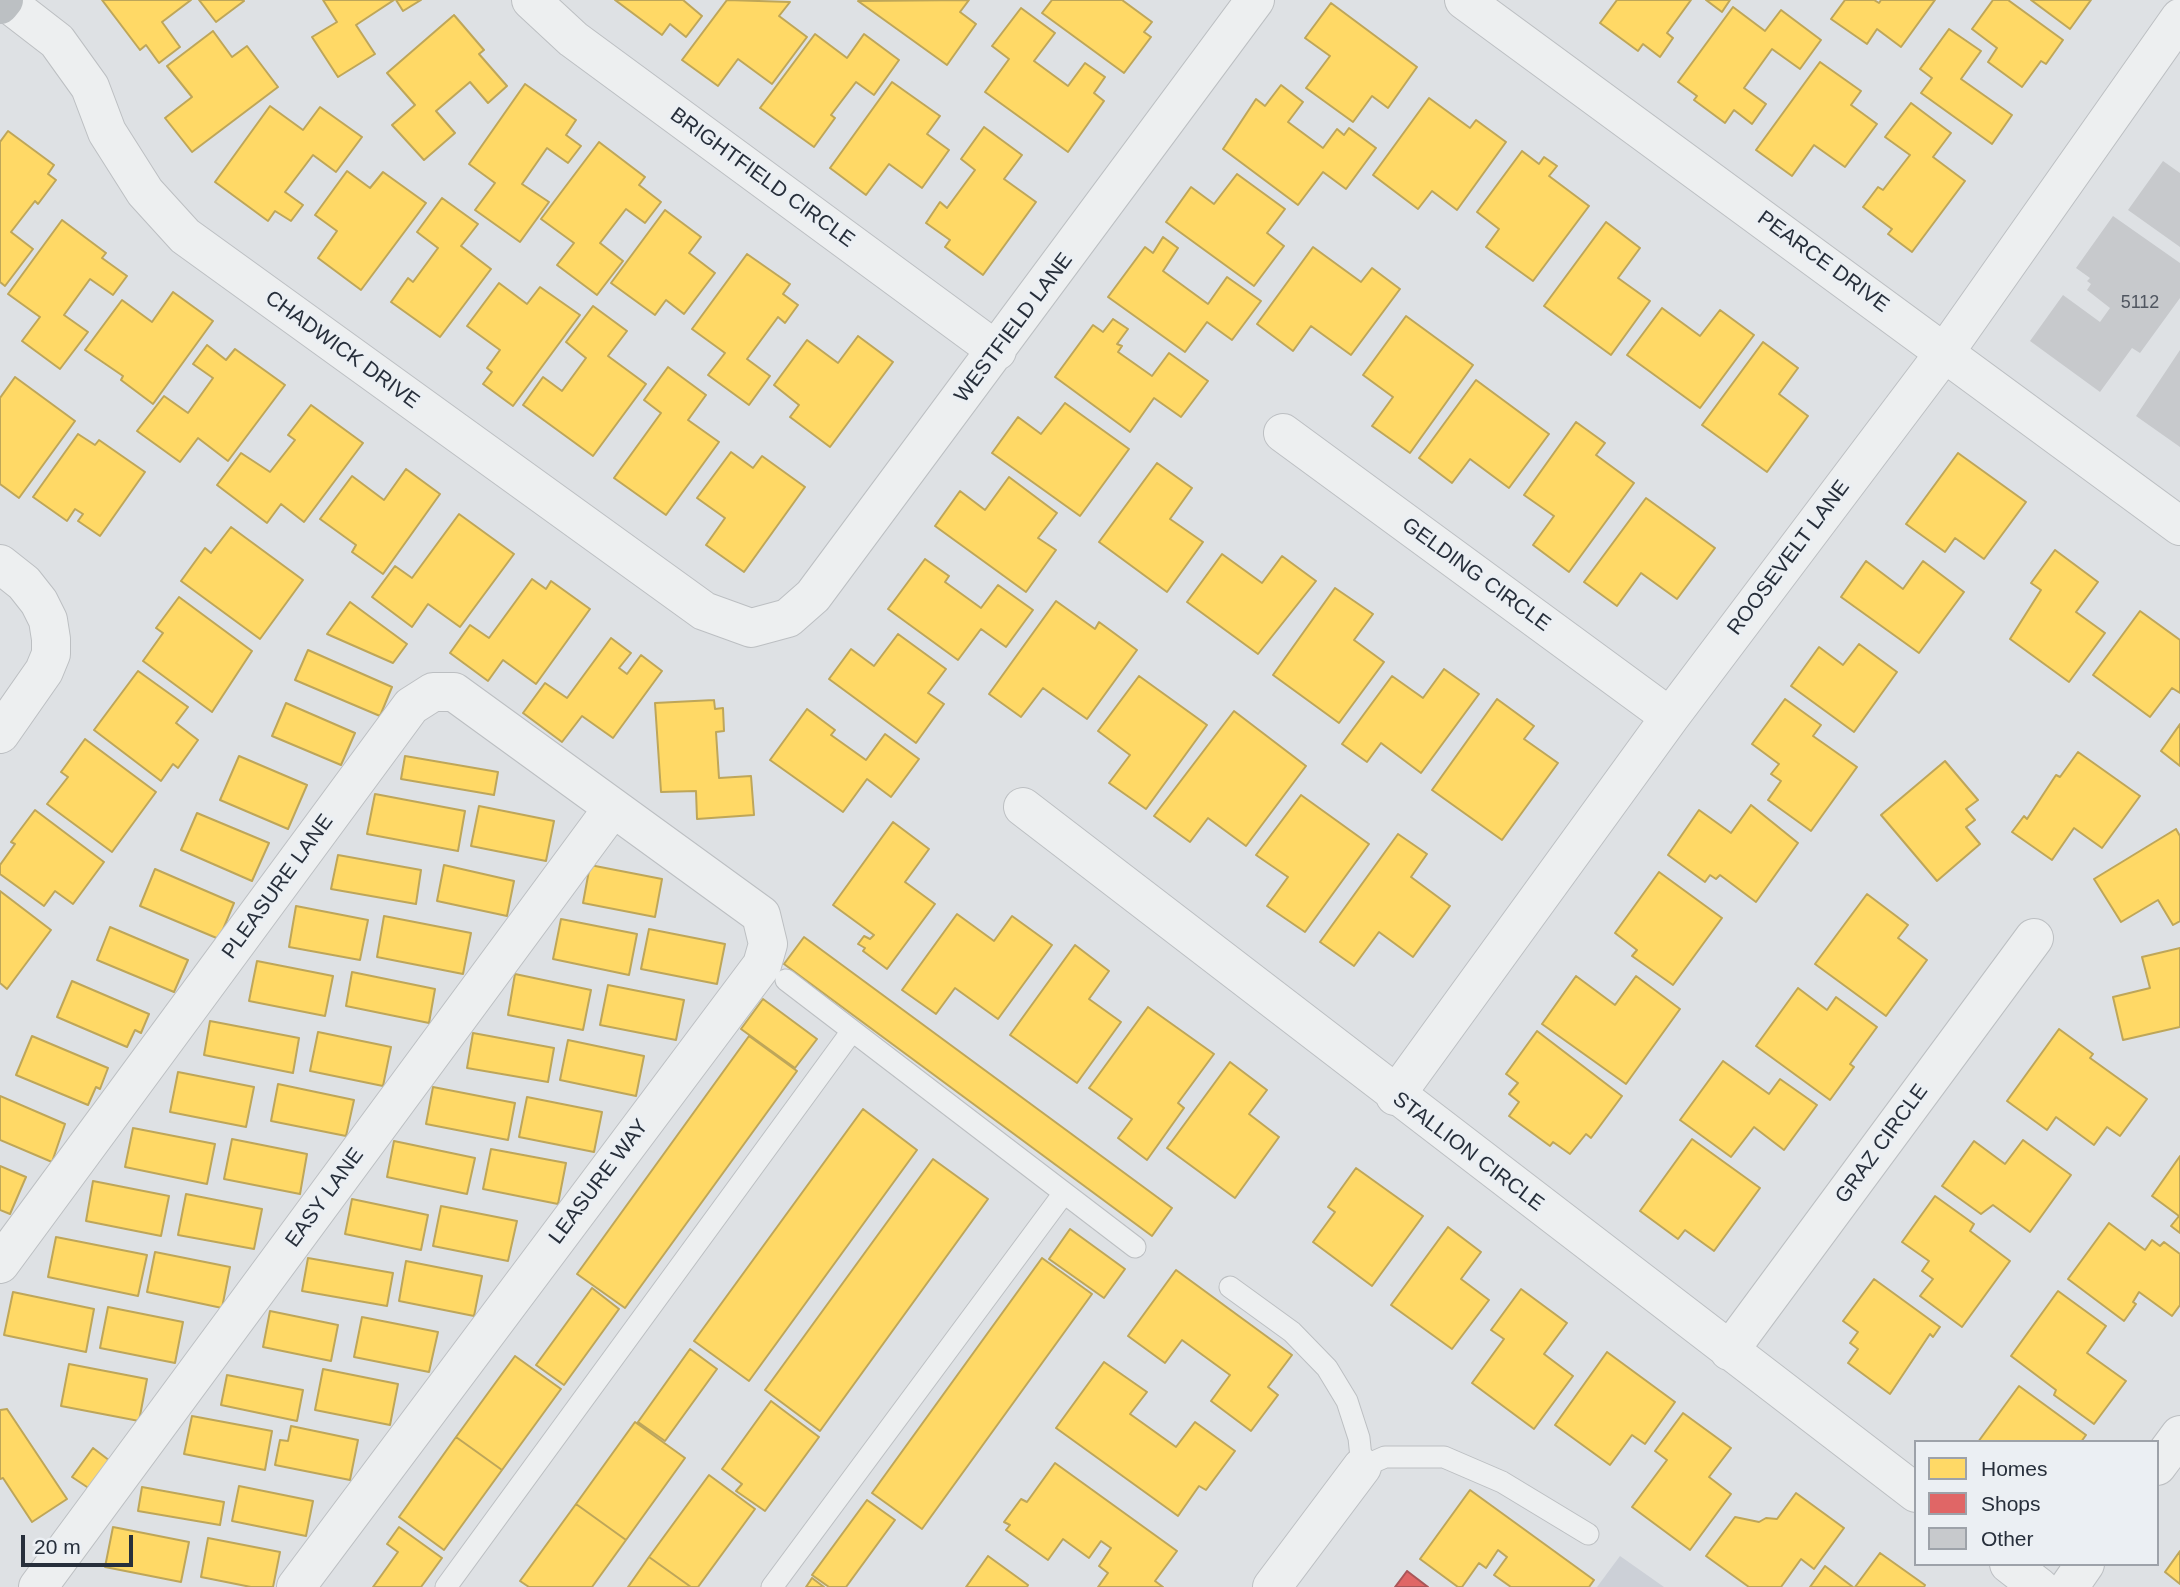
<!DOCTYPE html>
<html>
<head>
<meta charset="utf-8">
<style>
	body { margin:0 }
	#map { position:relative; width:2180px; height:1587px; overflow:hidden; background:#dee1e4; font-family:Arial,sans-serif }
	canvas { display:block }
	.legend { position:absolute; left:1914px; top:1440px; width:245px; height:126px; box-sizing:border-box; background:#ebeff3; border:2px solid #9da2a9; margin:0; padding:9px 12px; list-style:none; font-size:21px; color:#272f3b }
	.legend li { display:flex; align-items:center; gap:14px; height:35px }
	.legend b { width:35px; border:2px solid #9da2a9 }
	.scale { position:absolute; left:21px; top:1535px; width:112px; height:32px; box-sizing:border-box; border:4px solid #272f3b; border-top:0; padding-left:9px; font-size:21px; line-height:24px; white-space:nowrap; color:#272f3b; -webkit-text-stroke:5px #ebeff3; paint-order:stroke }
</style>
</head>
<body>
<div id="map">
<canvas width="2180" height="1587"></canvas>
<ul class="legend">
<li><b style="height:19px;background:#ffd966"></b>Homes</li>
<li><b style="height:19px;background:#e06666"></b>Shops</li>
<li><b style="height:19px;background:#c7c9cc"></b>Other</li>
</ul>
<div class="scale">20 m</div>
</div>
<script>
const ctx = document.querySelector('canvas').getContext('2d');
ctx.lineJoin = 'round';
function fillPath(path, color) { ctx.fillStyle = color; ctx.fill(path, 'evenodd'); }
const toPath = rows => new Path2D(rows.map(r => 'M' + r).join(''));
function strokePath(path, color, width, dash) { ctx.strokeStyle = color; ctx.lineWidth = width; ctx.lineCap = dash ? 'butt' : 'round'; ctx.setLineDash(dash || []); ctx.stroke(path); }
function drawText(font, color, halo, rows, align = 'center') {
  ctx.font = font + ' Arial,sans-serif'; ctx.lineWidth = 7; ctx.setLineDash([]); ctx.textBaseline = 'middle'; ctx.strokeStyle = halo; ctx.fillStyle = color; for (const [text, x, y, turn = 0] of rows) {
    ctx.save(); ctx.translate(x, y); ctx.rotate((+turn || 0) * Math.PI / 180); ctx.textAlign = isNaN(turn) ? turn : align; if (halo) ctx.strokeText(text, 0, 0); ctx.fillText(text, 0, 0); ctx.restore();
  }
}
fillPath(toPath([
	[1620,1556,1664,1587,1597,1587]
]), '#ccd0d7');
const homes = toPath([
	[102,0,191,0,162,22,180,47,159,63,146,45,140,50,102,0],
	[199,0,243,0,244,1,216,22,199,0],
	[323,0,394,0,356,25,375,54,338,77,312,37,337,22,323,0],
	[396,0,421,0,403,11,396,0],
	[615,0,683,0,702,16,686,37,670,24,662,35,615,0],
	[727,0,790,2,779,16,807,37,772,84,738,59,718,86,682,60,727,0],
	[969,0,960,12,976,24,947,65,858,1,969,0],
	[1052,0,1122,0,1152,22,1144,32,1151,37,1124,73,1042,13,1052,0],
	[1617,0,1691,0,1667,33,1673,38,1660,57,1643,44,1638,51,1600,23,1617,0],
	[1706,0,1730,0,1722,12,1706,0],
	[1845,0,1874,0,1879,3,1881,0,1935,0,1901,47,1877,29,1867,44,1831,19,1845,0],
	[1993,0,2008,0,2063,40,2046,64,2041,61,2022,87,1988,62,1997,48,1972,29,1993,0],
	[2031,0,2091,0,2070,29,2031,0],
	[1331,3,1417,67,1388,108,1372,96,1353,122,1306,88,1330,56,1305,38,1331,3],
	[1733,7,1765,31,1781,10,1821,40,1800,69,1772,49,1744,88,1766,104,1752,124,1734,110,1725,123,1694,100,1697,96,1678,82,1733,7],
	[1021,8,1055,33,1034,61,1068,86,1085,63,1105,77,1094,93,1104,101,1068,152,985,92,1009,59,992,46,1021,8],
	[454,15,484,50,479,54,507,86,488,103,470,82,436,111,455,133,424,160,392,125,415,105,387,73,454,15],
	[1949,29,1981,51,1961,79,2012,115,1992,144,1921,93,1932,78,1920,69,1949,29],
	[213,31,232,57,247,46,278,87,192,152,165,118,192,97,167,66,213,31],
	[815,34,847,58,864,34,899,60,874,95,856,82,831,115,835,118,814,147,760,108,815,34],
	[1820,62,1861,91,1851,105,1877,124,1845,167,1814,145,1792,176,1756,150,1820,62],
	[892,82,940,116,927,134,949,150,922,188,889,164,866,195,830,168,892,82],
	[525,84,576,120,566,135,581,146,568,163,547,148,522,184,549,202,520,242,475,210,495,183,469,164,525,84],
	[1281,85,1303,102,1288,122,1323,148,1337,129,1344,135,1349,128,1376,148,1346,189,1323,172,1298,205,1223,149,1256,99,1265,106,1281,85],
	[1429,98,1470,128,1476,120,1506,142,1457,210,1432,191,1418,209,1373,175,1429,98],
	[1911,103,1951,133,1933,157,1965,181,1912,252,1888,234,1892,229,1863,207,1878,187,1883,190,1910,155,1885,137,1911,103],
	[270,106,303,130,320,107,362,137,336,172,313,155,285,192,303,205,291,221,275,211,268,221,215,182,270,106],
	[984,127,1022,155,1004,179,1036,202,983,275,945,247,950,240,926,223,940,202,947,208,975,170,961,159,984,127],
	[8,131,54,165,48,174,56,180,38,204,35,201,11,232,33,249,5,286,0,282,0,142,8,131],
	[599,142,645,177,639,185,661,202,645,223,626,209,600,243,623,261,597,295,557,265,574,243,541,219,599,142],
	[1522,151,1539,164,1544,157,1557,166,1549,176,1589,206,1533,281,1486,247,1499,229,1477,212,1522,151],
	[347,171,370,188,383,172,426,203,361,290,318,258,337,231,315,215,347,171],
	[1237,174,1285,209,1267,233,1284,246,1254,286,1166,222,1191,187,1214,204,1237,174],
	[442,198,478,224,461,246,491,269,440,337,391,302,408,278,413,282,438,248,417,232,442,198],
	[665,210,701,237,689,253,715,273,684,314,666,300,655,315,611,283,665,210],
	[62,220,106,253,102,258,127,276,113,295,90,279,64,315,88,332,60,369,22,341,40,317,8,294,62,220],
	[1606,222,1640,248,1618,278,1650,301,1611,355,1544,306,1606,222],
	[1163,237,1178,248,1163,271,1208,304,1227,277,1261,301,1232,340,1207,322,1185,352,1108,297,1145,247,1153,253,1163,237],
	[1313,247,1361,282,1372,268,1400,289,1351,355,1311,326,1293,351,1257,324,1313,247],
	[747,254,790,284,783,294,798,305,785,323,778,317,747,359,770,376,749,405,708,375,725,353,692,329,747,254],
	[499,283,527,304,540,287,580,315,513,406,483,384,492,372,487,368,500,350,467,326,499,283],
	[173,292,213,321,153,404,121,380,123,376,85,350,122,300,152,322,173,292],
	[593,306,627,331,608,356,646,384,593,456,523,405,543,377,562,391,586,358,566,342,593,306],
	[1662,308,1700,336,1720,310,1754,335,1700,408,1627,355,1662,308],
	[1406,316,1473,365,1410,453,1372,426,1393,397,1363,375,1406,316],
	[1113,319,1128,329,1117,344,1122,346,1118,352,1152,376,1169,353,1208,381,1181,417,1154,398,1130,432,1055,377,1093,325,1103,332,1113,319],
	[858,336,893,362,830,447,790,417,799,405,774,385,807,340,838,363,858,336],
	[1763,342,1798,368,1779,394,1808,416,1767,472,1702,425,1763,342],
	[207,345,226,360,235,349,285,385,228,461,198,438,180,462,137,431,164,396,188,413,213,378,193,364,207,345],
	[668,367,706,395,688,420,719,442,666,515,614,478,661,413,644,400,668,367],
	[15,377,75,421,19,498,0,484,0,398,15,377],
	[1476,380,1549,434,1509,488,1470,459,1452,483,1419,458,1476,380],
	[1065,403,1129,449,1080,516,992,453,1018,417,1041,434,1065,403],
	[311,405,363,443,304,522,281,504,267,523,217,485,241,453,270,472,295,440,288,435,311,405],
	[1576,422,1605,443,1596,455,1634,483,1569,572,1533,545,1554,516,1524,495,1576,422],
	[78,434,95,445,99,440,145,472,100,536,78,521,83,514,75,509,67,521,33,497,78,434],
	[731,452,753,468,762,456,805,487,744,572,706,545,725,518,697,498,731,452],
	[1958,453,2026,502,1984,559,1955,538,1945,552,1906,524,1958,453],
	[1157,463,1192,488,1170,519,1203,542,1167,592,1099,542,1157,463],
	[406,469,440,494,383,574,352,552,356,545,320,519,352,476,384,500,406,469],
	[1009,477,1057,513,1038,538,1056,550,1026,592,935,526,960,491,985,510,1009,477],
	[1646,498,1715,548,1677,599,1641,573,1617,606,1584,582,1646,498],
	[459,514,514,554,460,627,428,604,412,627,372,597,395,566,412,578,459,514],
	[231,527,303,580,260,639,181,581,205,548,211,553,231,527],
	[2055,550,2098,582,2076,612,2105,633,2069,682,2010,639,2041,590,2031,583,2055,550],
	[1222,554,1262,583,1282,556,1316,581,1258,654,1187,602,1222,554],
	[925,559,949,576,945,582,981,608,998,585,1033,610,1006,647,981,629,958,660,888,609,925,559],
	[1866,561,1903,589,1923,561,1964,592,1919,653,1841,597,1866,561],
	[532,579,546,589,551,581,590,609,536,684,503,660,488,681,450,653,470,625,489,638,532,579],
	[1335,588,1373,614,1354,640,1384,662,1339,723,1273,675,1335,588],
	[179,597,252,651,212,712,143,661,163,633,156,628,179,597],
	[1056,601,1095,629,1099,622,1137,650,1087,719,1043,688,1021,717,989,694,1056,601],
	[350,602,407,644,393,663,327,634,350,602],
	[2140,611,2180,640,2180,693,2172,688,2150,717,2093,675,2140,611],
	[898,634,946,669,928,693,944,704,916,743,829,679,851,649,874,666,898,634],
	[611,638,631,653,619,668,627,674,641,655,662,671,613,738,582,716,562,742,523,713,545,683,567,698,611,638],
	[1859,644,1897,672,1854,732,1791,686,1819,647,1843,665,1859,644],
	[308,650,392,687,380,716,295,680,308,650],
	[1444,669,1479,694,1421,773,1381,743,1367,762,1342,744,1392,676,1423,698,1444,669],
	[138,671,188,707,176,723,198,740,178,768,173,764,161,781,94,730,138,671],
	[1139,676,1207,725,1146,809,1109,783,1130,755,1098,731,1139,676],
	[1497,699,1534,726,1524,739,1558,763,1502,840,1432,790,1497,699],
	[1785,699,1821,725,1813,736,1857,767,1811,831,1768,800,1781,781,1771,774,1779,764,1752,744,1785,699],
	[714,700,715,709,723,708,724,731,716,732,719,778,751,776,754,815,697,819,696,791,661,792,655,703,714,700],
	[286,703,355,733,341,765,272,736,286,703],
	[807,709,835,730,831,735,866,760,885,734,919,759,891,797,867,779,843,812,770,760,807,709],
	[1234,711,1306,766,1246,846,1208,818,1190,842,1154,816,1234,711],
	[2180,724,2180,766,2161,751,2180,724],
	[85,739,156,792,112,852,47,804,68,777,61,772,85,739],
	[2078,752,2140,796,2102,848,2074,828,2052,860,2012,832,2024,816,2027,819,2056,775,2060,777,2078,752],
	[239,756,307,785,288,829,220,800,239,756],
	[405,756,498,772,494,795,401,779,405,756],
	[1945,761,1978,800,1966,809,1975,820,1966,827,1980,844,1937,881,1881,815,1945,761],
	[375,794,465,811,458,851,367,834,375,794],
	[1301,795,1369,844,1305,932,1267,906,1288,877,1256,855,1301,795],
	[1751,805,1798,843,1756,902,1720,875,1716,879,1710,875,1705,882,1668,855,1699,810,1731,833,1751,805],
	[479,806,554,821,546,861,471,846,479,806],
	[35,810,104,862,73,904,55,891,44,906,0,874,0,865,15,844,11,842,35,810],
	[197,813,269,843,252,881,181,850,197,813],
	[893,822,929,849,905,882,935,904,887,969,863,951,865,948,858,944,864,936,870,939,874,935,833,905,893,822],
	[2176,829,2180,836,2180,921,2173,925,2158,900,2121,922,2094,879,2176,829],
	[1398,834,1427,854,1411,877,1450,906,1413,957,1379,932,1354,966,1320,942,1398,834],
	[338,855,421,870,416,904,331,889,338,855],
	[444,865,514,881,507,916,437,901,444,865],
	[590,865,662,879,655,917,583,903,590,865],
	[155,869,234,903,219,939,140,906,155,869],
	[1659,872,1722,918,1673,985,1632,956,1637,950,1615,933,1659,872],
	[0,891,51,930,7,989,0,983,0,891],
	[1867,894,1908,925,1898,938,1927,960,1886,1016,1815,964,1867,894],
	[296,906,368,920,360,960,289,947,296,906],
	[957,914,994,941,1012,916,1052,945,998,1019,955,988,936,1014,902,990,957,914],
	[384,916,471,933,463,974,377,957,384,916],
	[561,919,637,934,629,975,553,959,561,919],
	[110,927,188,960,174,992,97,960,110,927],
	[649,929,725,944,717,984,641,969,649,929],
	[804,937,1172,1208,1152,1236,784,964,804,937],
	[1075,945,1109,971,1089,999,1121,1022,1077,1083,1010,1035,1075,945],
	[2180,948,2180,1027,2123,1040,2113,997,2150,988,2142,957,2180,948],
	[257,961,333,976,325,1016,249,1001,257,961],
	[352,972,435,989,429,1023,346,1006,352,972],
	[515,974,591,990,583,1030,508,1015,515,974],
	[1576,976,1615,1005,1636,976,1680,1009,1626,1084,1542,1024,1576,976],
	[72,981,149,1014,141,1033,135,1030,127,1047,57,1017,72,981],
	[608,985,684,1000,676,1040,600,1025,608,985],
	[1798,988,1827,1010,1836,997,1877,1027,1850,1064,1854,1067,1830,1100,1756,1046,1798,988],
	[763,999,817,1039,795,1068,741,1029,763,999],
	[1148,1007,1214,1054,1178,1103,1184,1108,1147,1160,1118,1138,1132,1119,1089,1088,1148,1007],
	[210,1021,299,1038,293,1073,204,1055,210,1021],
	[2059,1029,2093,1054,2090,1058,2147,1099,2120,1136,2107,1127,2094,1145,2056,1117,2047,1130,2007,1101,2059,1029],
	[1537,1031,1622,1096,1591,1138,1586,1134,1570,1154,1553,1142,1550,1146,1509,1116,1519,1102,1509,1094,1518,1083,1506,1074,1537,1031],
	[318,1032,391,1047,383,1086,310,1071,318,1032],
	[473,1033,554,1048,548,1082,467,1068,473,1033],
	[32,1036,108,1068,100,1089,96,1087,88,1105,16,1075,32,1036],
	[749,1036,797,1071,625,1308,577,1274,749,1036],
	[568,1040,644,1056,636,1096,560,1080,568,1040],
	[1723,1061,1769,1094,1780,1079,1817,1105,1784,1150,1754,1127,1731,1157,1680,1120,1723,1061],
	[1230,1062,1267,1090,1249,1114,1279,1137,1235,1198,1167,1148,1230,1062],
	[178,1072,254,1087,246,1127,170,1112,178,1072],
	[278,1084,354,1100,346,1136,271,1121,278,1084],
	[433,1087,515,1103,508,1140,426,1124,433,1087],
	[0,1096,65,1124,52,1162,0,1140,0,1096],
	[527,1097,602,1112,594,1152,519,1137,527,1097],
	[863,1109,917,1150,749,1381,694,1341,863,1109],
	[133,1128,215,1144,207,1184,125,1167,133,1128],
	[232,1139,307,1154,300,1194,224,1179,232,1139],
	[1692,1139,1760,1188,1714,1251,1685,1230,1678,1239,1640,1211,1692,1139],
	[2023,1140,2071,1175,2030,1232,1993,1205,1981,1214,1942,1186,1974,1141,2005,1164,2023,1140],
	[394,1141,475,1158,467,1194,387,1177,394,1141],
	[491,1149,566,1163,558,1204,483,1189,491,1149],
	[2180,1156,2180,1233,2171,1226,2179,1216,2152,1196,2180,1156],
	[933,1159,988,1199,820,1431,765,1390,933,1159],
	[0,1166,26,1177,10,1214,0,1210,0,1166],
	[1356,1168,1423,1216,1372,1286,1313,1242,1335,1212,1328,1207,1356,1168],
	[93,1181,169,1196,161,1236,86,1221,93,1181],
	[186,1194,262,1209,254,1249,178,1235,186,1194],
	[1935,1196,1974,1224,1970,1231,2010,1261,1962,1327,1920,1296,1933,1279,1922,1271,1929,1261,1902,1242,1935,1196],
	[352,1199,428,1215,421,1250,345,1234,352,1199],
	[441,1206,517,1221,508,1261,433,1246,441,1206],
	[2109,1223,2145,1250,2152,1240,2160,1246,2164,1242,2180,1254,2180,1305,2172,1316,2139,1292,2133,1302,2136,1304,2124,1321,2068,1279,2109,1223],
	[1448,1227,1481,1252,1461,1279,1489,1300,1452,1349,1391,1305,1448,1227],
	[1070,1229,1125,1269,1104,1298,1049,1259,1070,1229],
	[56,1237,147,1255,138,1296,48,1277,56,1237],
	[155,1252,230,1267,222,1308,147,1292,155,1252],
	[308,1258,393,1273,387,1306,302,1291,308,1258],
	[1042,1258,1092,1294,922,1529,872,1493,1042,1258],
	[406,1261,482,1276,474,1316,399,1301,406,1261],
	[1176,1270,1292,1355,1268,1387,1278,1395,1251,1431,1211,1401,1230,1375,1182,1340,1165,1363,1128,1336,1176,1270],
	[1874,1279,1940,1327,1933,1337,1930,1334,1890,1394,1848,1363,1858,1349,1850,1343,1858,1332,1843,1321,1874,1279],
	[592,1288,619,1309,564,1385,536,1365,592,1288],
	[1521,1289,1567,1323,1544,1354,1573,1376,1534,1429,1472,1383,1504,1339,1491,1330,1521,1289],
	[2058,1291,2106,1326,2087,1353,2126,1381,2094,1424,2054,1395,2056,1390,2011,1356,2058,1291],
	[13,1292,94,1309,86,1352,4,1335,13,1292],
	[108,1307,183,1322,175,1363,100,1348,108,1307],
	[270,1311,338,1325,331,1361,263,1347,270,1311],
	[362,1317,438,1332,429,1372,354,1357,362,1317],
	[690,1349,717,1369,665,1441,638,1422,690,1349],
	[1607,1352,1675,1402,1645,1444,1632,1435,1610,1465,1555,1425,1607,1352],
	[515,1356,561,1389,502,1470,456,1437,515,1356],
	[1104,1362,1147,1392,1130,1414,1176,1447,1195,1422,1235,1451,1206,1490,1199,1486,1178,1516,1056,1428,1104,1362],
	[69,1364,147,1379,139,1421,61,1406,69,1364],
	[323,1369,398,1384,390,1425,315,1410,323,1369],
	[227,1375,303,1390,297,1421,221,1405,227,1375],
	[2019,1386,2086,1435,2081,1442,1978,1442,2019,1386],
	[771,1401,819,1437,765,1511,736,1491,742,1484,722,1469,771,1401],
	[7,1409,67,1499,32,1522,3,1478,0,1479,0,1410,7,1409],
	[1683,1413,1731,1448,1709,1477,1731,1494,1690,1550,1632,1507,1667,1460,1655,1451,1683,1413],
	[192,1416,272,1431,265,1470,184,1454,192,1416],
	[635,1422,685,1458,626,1540,576,1504,635,1422],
	[291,1426,358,1440,350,1480,275,1465,280,1440,288,1441,291,1426],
	[456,1437,502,1470,444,1550,399,1517,456,1437],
	[93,1448,110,1461,90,1489,72,1477,93,1448],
	[1055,1463,1177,1551,1155,1581,1163,1587,1098,1587,1108,1573,1099,1566,1111,1548,1101,1541,1089,1558,1063,1539,1048,1560,1006,1530,1010,1525,1004,1522,1021,1499,1027,1502,1055,1463],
	[709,1475,755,1509,698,1587,691,1587,649,1557,709,1475],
	[239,1486,313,1501,306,1536,232,1521,239,1486],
	[142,1487,224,1502,220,1525,138,1511,142,1487],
	[1470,1490,1594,1580,1589,1587,1511,1587,1494,1575,1507,1557,1498,1550,1486,1568,1479,1563,1462,1587,1458,1587,1420,1559,1470,1490],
	[1796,1493,1844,1528,1814,1569,1801,1559,1781,1587,1749,1587,1706,1556,1735,1517,1759,1522,1766,1518,1777,1519,1796,1493],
	[867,1500,895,1520,846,1587,829,1587,812,1575,867,1500],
	[576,1504,626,1540,592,1587,529,1587,520,1581,576,1504],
	[113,1527,189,1542,181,1582,105,1567,113,1527],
	[399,1527,442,1558,421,1587,373,1587,398,1552,387,1544,399,1527],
	[208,1538,280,1552,273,1587,251,1587,201,1577,208,1538],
	[2180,1551,2180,1584,2165,1572,2180,1551],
	[1880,1553,1925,1585,1924,1587,1855,1587,1880,1553],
	[988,1556,1028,1585,1027,1587,966,1587,988,1556],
	[649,1557,691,1587,628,1587,649,1557],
	[1825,1566,1853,1587,1810,1587,1825,1566],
	[812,1578,824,1587,806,1587,812,1578]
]);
fillPath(homes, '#ffd966');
strokePath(homes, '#bea659', 2);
const shops = toPath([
	[1407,1571,1428,1587,1395,1587,1407,1571]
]);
fillPath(shops, '#e06666');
strokePath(shops, '#a85659', 2);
fillPath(toPath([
	[2163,161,2180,173,2180,247,2128,210],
	[2113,216,2180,263,2180,298,2140,353,2132,348,2100,392,2030,341,2063,295,2100,322,2110,308,2087,290,2091,284,2087,281,2090,278,2076,268],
	[2180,350,2180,447,2136,416]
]), '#c7c9cc');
const lane = toPath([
	[786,980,1135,1247],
	[1230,1287,1292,1332,1327,1368,1347,1401,1359,1438,1362,1467,1385,1457,1444,1457,1502,1482,1588,1534],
	[446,1587,852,1031],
	[772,1587,1064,1193]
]);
const street = toPath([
	[4,0,57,41,90,87,107,132,145,192,185,236,704,611,751,628,788,618,813,596,1255,0],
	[531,0,573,39,997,351],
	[1464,0,2180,526],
	[1283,433,1670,717],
	[0,564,24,583,39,602,48,620,51,639,51,654,44,671,0,734],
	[1023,807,1916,1493],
	[1395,1096,1670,717,1945,352,2180,18],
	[0,1264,411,706,433,692,454,692,761,915,768,944,762,965,296,1587],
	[1729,1351,2034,938],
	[2157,1466,2180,1435],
	[2009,1564,2039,1587],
	[38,1587,612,809],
	[1272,1587,1362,1467],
	[2069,1587,2085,1564]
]);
strokePath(lane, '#bcbfc2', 23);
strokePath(street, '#bcbfc2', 40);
strokePath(lane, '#edeff0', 21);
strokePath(street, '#edeff0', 38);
strokePath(toPath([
	[0,5,4,0]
]), '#bcc0c3', 38);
drawText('18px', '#505660', null, [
	["5112",2140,303]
]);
drawText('21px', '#272f3b', '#ebeff3', [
	["BRIGHTFIELD CIRCLE",762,178,36],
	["PEARCE DRIVE",1823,262,36],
	["WESTFIELD LANE",1014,328,-53],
	["CHADWICK DRIVE",342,350,36],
	["ROOSEVELT LANE",1789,558,-53],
	["GELDING CIRCLE",1476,575,36],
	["PLEASURE LANE",278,887,-54],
	["GRAZ CIRCLE",1882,1144,-54],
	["STALLION CIRCLE",1468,1152,37],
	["LEASURE WAY",599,1182,-53],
	["EASY LANE",325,1198,-54]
]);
</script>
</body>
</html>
